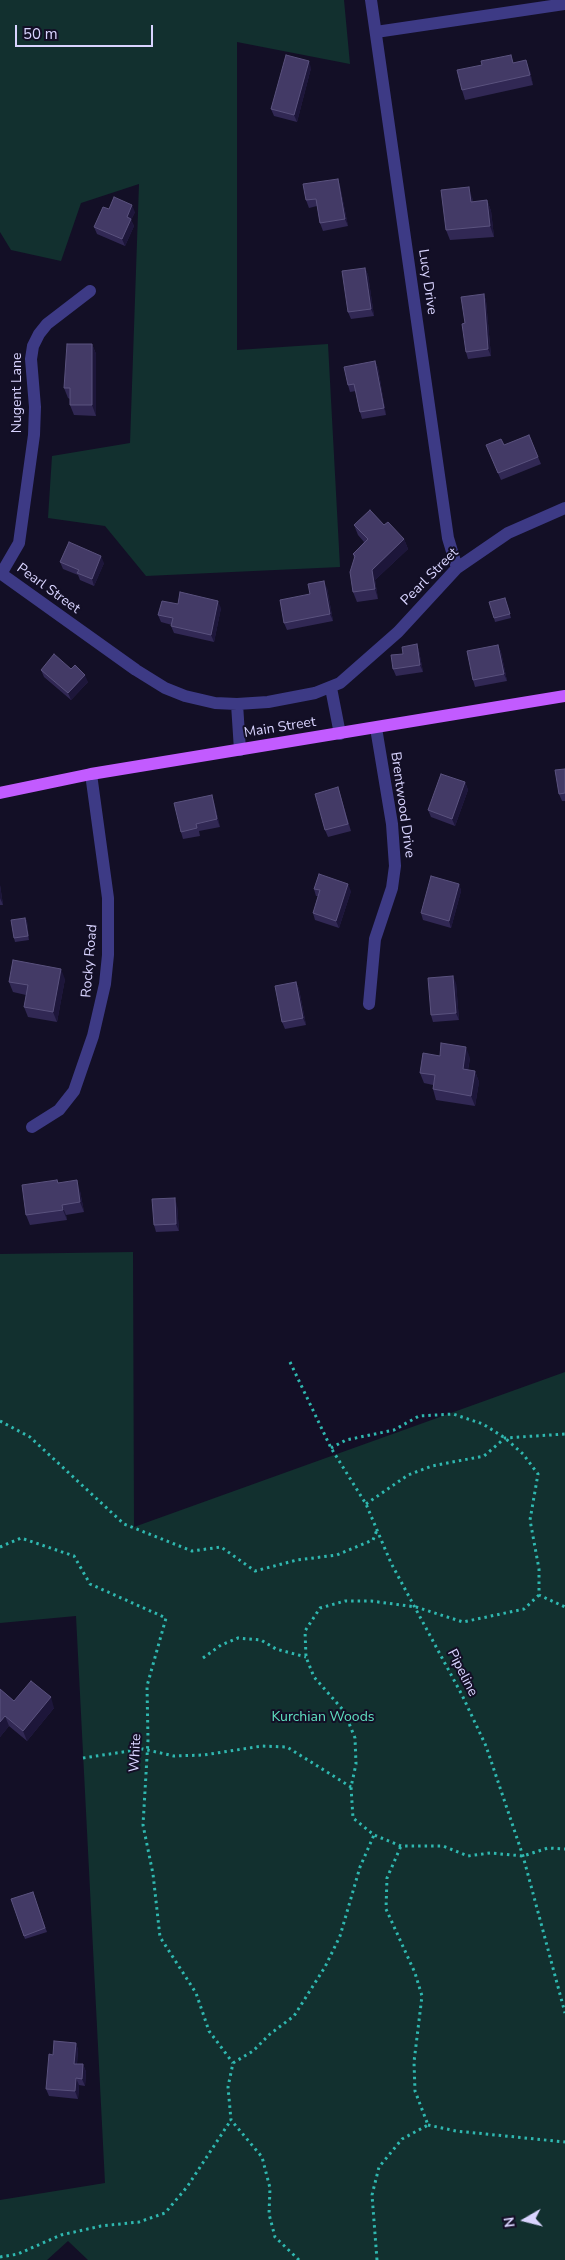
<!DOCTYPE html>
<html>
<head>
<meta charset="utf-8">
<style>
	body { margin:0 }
	#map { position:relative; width:565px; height:2260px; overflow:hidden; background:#130f26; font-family:"Nunito Sans",sans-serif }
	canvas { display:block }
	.north { position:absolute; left:500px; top:2195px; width:50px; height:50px; -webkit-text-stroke:4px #130f26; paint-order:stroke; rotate:262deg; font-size:14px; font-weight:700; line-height:20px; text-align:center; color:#d9d4ff }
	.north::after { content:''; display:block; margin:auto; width:18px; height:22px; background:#d9d4ff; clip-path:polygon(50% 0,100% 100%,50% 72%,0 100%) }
	.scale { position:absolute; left:15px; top:25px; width:138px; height:22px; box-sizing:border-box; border:2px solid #d9d4ff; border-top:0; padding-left:6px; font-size:15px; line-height:18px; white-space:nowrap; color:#d9d4ff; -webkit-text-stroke:4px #130f26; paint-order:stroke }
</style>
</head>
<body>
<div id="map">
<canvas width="565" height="2260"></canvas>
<div class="north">N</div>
<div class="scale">50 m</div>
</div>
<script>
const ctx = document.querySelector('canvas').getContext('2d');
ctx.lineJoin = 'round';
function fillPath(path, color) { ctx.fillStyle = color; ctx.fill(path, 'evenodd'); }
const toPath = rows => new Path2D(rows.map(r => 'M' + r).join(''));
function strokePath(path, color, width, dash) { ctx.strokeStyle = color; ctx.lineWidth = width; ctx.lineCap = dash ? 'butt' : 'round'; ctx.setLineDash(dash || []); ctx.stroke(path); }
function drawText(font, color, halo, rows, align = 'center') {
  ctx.font = font + ' "Nunito Sans",sans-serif'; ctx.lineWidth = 4; ctx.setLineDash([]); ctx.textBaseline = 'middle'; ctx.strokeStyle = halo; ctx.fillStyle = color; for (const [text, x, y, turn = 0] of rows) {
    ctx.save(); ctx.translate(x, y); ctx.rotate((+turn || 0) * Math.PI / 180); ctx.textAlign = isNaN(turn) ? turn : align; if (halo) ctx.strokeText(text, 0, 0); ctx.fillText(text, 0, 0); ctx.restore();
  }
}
fillPath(toPath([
	[0,0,344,0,350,64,237,42,237,350,328,344,340,567,146,576,105,526,48,518,52,456,130,443,139,184,81,203,61,261,11,250,0,232],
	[133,1252,134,1527,565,1372,565,2260,88,2260,68,2241,47,2260,0,2260,0,2200,105,2183,76,1616,0,1623,0,1254]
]), '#12302f');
strokePath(toPath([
	[290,1362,331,1448,366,1504,391,1563,462,1695,486,1746,523,1856,565,2013],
	[0,1421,30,1437,124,1524,192,1551,221,1547,255,1571,297,1560,337,1555,373,1540,377,1530],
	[331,1448,346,1440,394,1430,419,1416,453,1414,483,1424,505,1438,523,1454,538,1474,530,1520,539,1569,539,1595,565,1607],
	[366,1504,408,1475,432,1466,484,1456,505,1438,565,1434],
	[0,1547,21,1538,74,1556,90,1584,166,1618,147,1686,148,1740,143,1825,153,1874,160,1937,196,1993,209,2031,233,2063],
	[539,1595,524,1609,463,1622,416,1607,371,1601,345,1601,320,1608,305,1631,306,1657,314,1677,344,1711,355,1738,356,1764,351,1787,353,1818,374,1835,401,1846,443,1846,468,1856,490,1853,523,1856,548,1848,565,1849],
	[203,1658,221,1645,238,1638,261,1640,276,1649,306,1657],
	[83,1758,143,1749,174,1756,204,1755,262,1746,287,1747,351,1787],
	[428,2125,456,2131,565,2142],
	[0,2257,18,2254,61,2235,101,2226,139,2222,165,2213,187,2187,231,2120],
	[299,2260,275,2237,269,2214,270,2188,262,2157,231,2120,228,2087,233,2063,253,2051,270,2034,294,2016,325,1967,340,1936,360,1867,374,1835],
	[377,2260,372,2195,379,2167,402,2139,428,2125,415,2091,414,2062,422,1996,415,1973,386,1909,387,1878,401,1846]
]), '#2fb8b0', 3, [2.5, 4]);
strokePath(toPath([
	[371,0,448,538,457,568],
	[376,32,565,4],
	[0,573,136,670,165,688,185,696,215,703,237,704,268,702,315,693,340,683,398,632,457,568,508,533,565,508],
	[1,574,19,543,34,435,35,407,31,359,33,346,39,334,47,324,90,291],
	[331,688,340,734],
	[237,704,240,750],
	[369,1004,375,939,392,888,395,866,392,824,376,728],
	[32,1127,59,1110,74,1091,93,1036,105,984,108,955,108,898,91,774]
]), '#3d3a85', 12);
strokePath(toPath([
	[0,793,91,774,565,696]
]), '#c25bff', 12);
fillPath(toPath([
	[514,63,530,71,533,85,465,100,462,90],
	[311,68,297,122,274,116,271,109],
	[338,179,340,186,348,226,323,231,320,223,317,206,309,208,306,200],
	[472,197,473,202,487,200,491,211,494,237,450,240,446,230],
	[109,209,135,212,131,220,134,226,125,246,97,234,94,227],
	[365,268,368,275,374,316,351,319,348,312],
	[484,294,486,301,491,356,468,359,466,352,465,323],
	[92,344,96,354,96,416,74,415,70,405,70,399,68,398,64,388],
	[375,361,378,368,386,415,362,419,360,412,356,391,350,392,348,385],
	[529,435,541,464,501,480,489,452],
	[354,525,384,525,404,539,408,549,375,580,378,599,357,602,353,592,354,558,353,554,364,542,358,535],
	[60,562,104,563,94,586,80,580,78,575,63,569],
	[327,588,333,621,287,630,284,623,310,594],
	[505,598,511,618,495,622,494,618],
	[178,604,221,608,214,642,174,633,171,626,172,625,161,622,158,615],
	[417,644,419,651,423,672,396,676,393,669,403,654],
	[498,645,501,652,507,681,475,687,473,680],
	[71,669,88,682,71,700,44,677,41,670],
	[565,769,565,801,562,801,559,794],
	[465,782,468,790,455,826,431,817,428,810],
	[338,787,351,831,328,837,325,830],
	[214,802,220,827,199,831,200,836,183,839,181,832],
	[459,884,461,891,451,928,423,920,421,913],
	[0,885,3,905,0,905],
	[314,889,351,891,339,928,315,920,313,913,318,896,316,896],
	[25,918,27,921,29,940,15,942,14,938],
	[65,979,57,1022,28,1017,24,1007,26,995,13,992,9,982],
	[296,982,299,989,306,1025,285,1029,282,1022],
	[456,983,459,1020,433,1022,431,1015],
	[440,1056,470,1058,468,1070,475,1071,479,1082,475,1106,436,1100,433,1089,433,1085,424,1083,420,1073],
	[57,1180,58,1183,80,1191,84,1212,66,1215,67,1220,30,1225,26,1215],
	[177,1205,179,1231,156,1232,154,1225],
	[0,1689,14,1701,54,1708,27,1741,9,1726,0,1737],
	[33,1892,47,1932,25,1939,11,1899],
	[76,2043,78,2050,77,2064,83,2064,86,2072,85,2086,79,2085,78,2099,49,2096,46,2089,53,2055]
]), '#312854');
fillPath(toPath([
	[526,60,530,71,533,85,530,75],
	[309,61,311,68,297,122,294,115],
	[338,179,340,186,348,226,345,219],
	[469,187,472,197,474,213,471,202],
	[487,200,491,211,494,237,490,226],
	[132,205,135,212,131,220,134,226,125,246,122,239,127,217],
	[365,268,368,275,374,316,371,309],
	[484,294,486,301,491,356,488,349],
	[92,344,96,354,96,416,92,405],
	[375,361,378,368,386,415,384,408],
	[404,539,408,549,375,580,378,599,375,589,372,570],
	[101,556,104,563,94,586,92,579],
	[324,581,327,588,333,621,330,614],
	[218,601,221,608,214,642,211,635],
	[417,644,419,651,423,672,420,665],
	[498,645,501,652,507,681,504,674],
	[85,675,88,682,71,700,68,693],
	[465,782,468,790,455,826,452,819],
	[212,795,214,802,220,827,217,819],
	[348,884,351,891,339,928,336,921],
	[459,884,461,891,451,928,449,921],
	[0,885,3,905,0,898],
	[25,918,27,921,29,940,28,936],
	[61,969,65,979,57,1022,53,1012],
	[453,976,456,983,459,1020,456,1013],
	[296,982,299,989,306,1025,303,1018],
	[466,1047,470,1058,466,1080,463,1069],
	[475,1071,479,1082,475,1106,471,1096],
	[77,1180,80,1191,84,1212,80,1202],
	[175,1198,177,1205,179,1231,176,1224],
	[62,1205,66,1215,67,1220,63,1210],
	[51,1697,54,1708,27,1741,23,1731],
	[5,1716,9,1726,0,1737,0,1722],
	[76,2043,78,2050,76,2071,74,2064],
	[83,2064,86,2072,85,2086,82,2079],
	[76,2078,79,2085,78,2099,75,2091]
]), '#1d163a');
const building = toPath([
	[286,55,309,61,294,115,271,109,286,55],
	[511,55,513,63,526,60,530,75,462,90,457,70,482,65,481,61,511,55],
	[338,179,345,219,320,223,316,199,306,200,303,184,338,179],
	[469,187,471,202,487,200,490,226,446,230,441,190,469,187],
	[114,197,132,205,127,217,131,219,122,239,94,227,103,207,109,209,114,197],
	[365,268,371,309,348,312,342,271,365,268],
	[484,294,488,349,466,352,462,324,465,323,461,297,484,294],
	[67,344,92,344,92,405,70,405,70,388,64,388,67,344],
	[375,361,384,408,360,412,354,384,348,385,344,367,375,361],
	[529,435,538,457,498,473,486,445,501,439,504,445,529,435],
	[370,510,384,525,388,522,404,539,372,570,375,589,353,592,350,572,355,556,353,554,368,539,354,525,370,510],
	[69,542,101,556,92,579,77,573,79,570,60,562,69,542],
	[324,581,330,614,284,623,280,600,310,594,308,584,324,581],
	[180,592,218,601,211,635,171,626,173,618,158,615,162,601,178,604,180,592],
	[505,598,510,614,494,618,489,602,505,598],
	[417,644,420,665,393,669,391,655,403,654,402,647,417,644],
	[498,645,504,674,473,680,467,651,498,645],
	[54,654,71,669,75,665,85,675,68,693,41,670,54,654],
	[565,769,565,793,559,794,555,770,565,769],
	[441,774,465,782,452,819,428,810,441,774],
	[338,787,348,824,325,830,315,794,338,787],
	[212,795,217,819,196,824,197,828,181,832,174,803,212,795],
	[319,874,348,884,336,921,313,913,320,890,314,889,319,874],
	[431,876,459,884,449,921,421,913,431,876],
	[25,918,28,936,14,938,11,920,25,918],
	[13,960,61,969,53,1012,24,1007,28,985,9,982,13,960],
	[453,976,456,1013,431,1015,428,978,453,976],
	[296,982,303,1018,282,1022,275,986,296,982],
	[441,1043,466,1047,463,1069,475,1071,471,1096,433,1089,435,1075,420,1073,423,1053,440,1056,441,1043],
	[57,1180,58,1183,77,1180,80,1202,62,1205,63,1210,26,1215,22,1185,57,1180],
	[175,1198,176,1224,154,1225,152,1199,175,1198],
	[31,1681,51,1697,23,1731,5,1716,0,1722,0,1689,14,1701,31,1681],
	[33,1892,45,1928,24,1936,11,1899,33,1892],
	[54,2041,76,2043,74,2064,83,2064,82,2079,76,2078,75,2091,46,2089,49,2054,53,2055,54,2041]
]);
fillPath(building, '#433a66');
strokePath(building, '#5a527e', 1);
drawText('14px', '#d9d4ff', '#130f26', [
	["Lucy Drive",427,282,82],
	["Nugent Lane",18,393,-90],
	["Pearl Street",430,577,-45],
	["Pearl Street",48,589,36],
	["Main Street",280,728,-9],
	["Brentwood Drive",402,805,82],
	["Rocky Road",90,961,-85],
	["Pipeline",462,1673,63],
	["White",136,1753,-87]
]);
drawText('14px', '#5fe0c0', '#130f26', [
	["Kurchian Woods",323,1718]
]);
</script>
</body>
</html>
